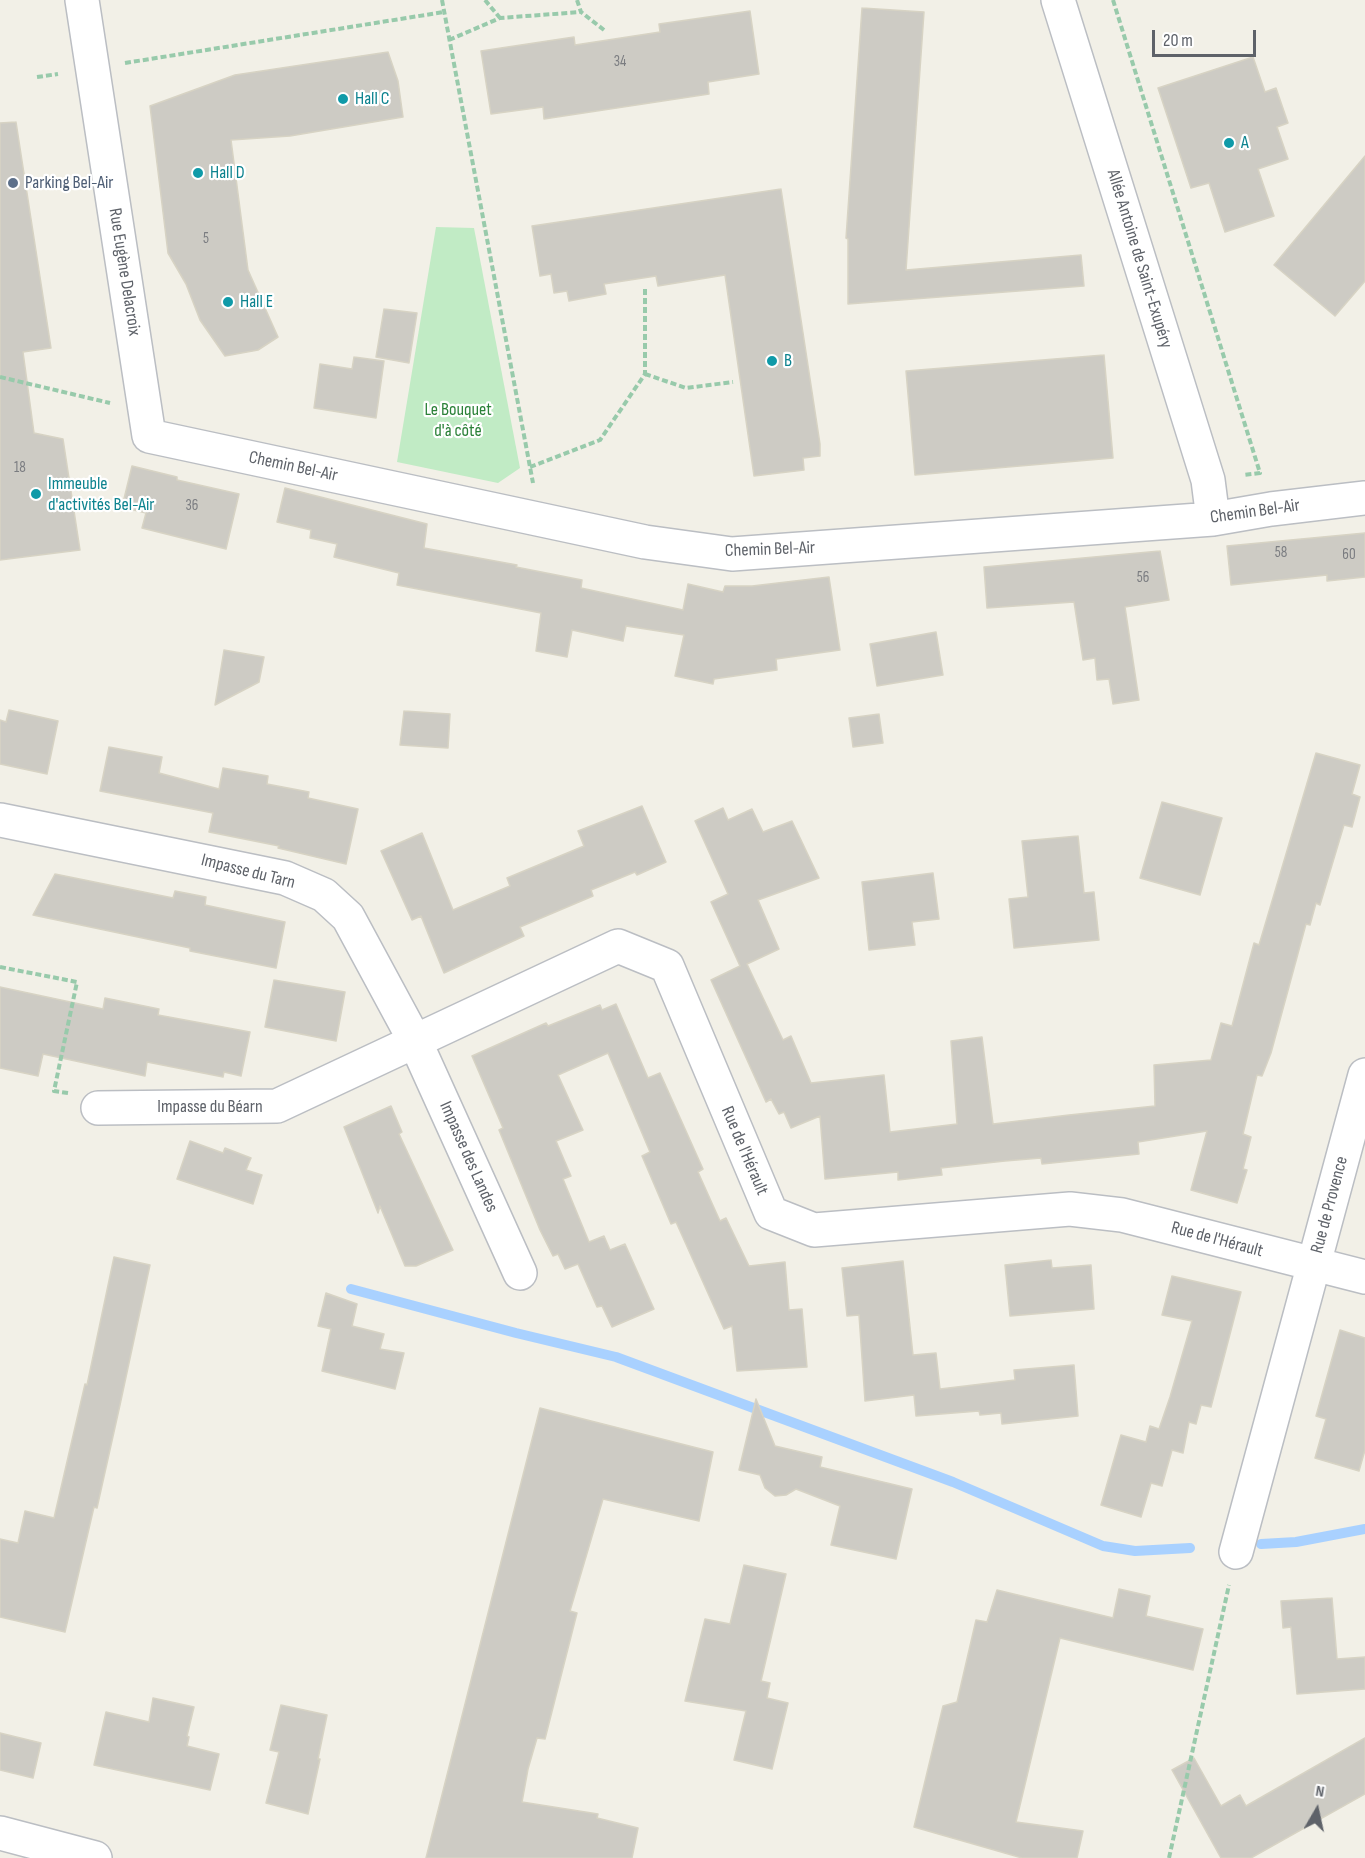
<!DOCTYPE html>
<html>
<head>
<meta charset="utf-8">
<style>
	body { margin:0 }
	#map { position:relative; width:1365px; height:1858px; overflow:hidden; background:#f2f0e7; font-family:"Sofia Sans Condensed",sans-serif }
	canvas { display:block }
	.north { position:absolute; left:1287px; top:1780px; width:60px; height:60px; -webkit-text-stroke:4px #fff; paint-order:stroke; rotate:9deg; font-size:16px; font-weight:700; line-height:24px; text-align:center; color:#5e6269 }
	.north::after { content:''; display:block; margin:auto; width:21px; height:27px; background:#5e6269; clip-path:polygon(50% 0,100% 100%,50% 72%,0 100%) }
	.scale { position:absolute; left:1152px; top:30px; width:104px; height:27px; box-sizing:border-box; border:3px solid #5e6269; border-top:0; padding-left:8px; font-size:18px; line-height:21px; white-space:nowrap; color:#5e6269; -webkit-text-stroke:4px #fff; paint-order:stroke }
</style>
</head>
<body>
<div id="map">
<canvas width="1365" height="1858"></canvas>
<div class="north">N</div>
<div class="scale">20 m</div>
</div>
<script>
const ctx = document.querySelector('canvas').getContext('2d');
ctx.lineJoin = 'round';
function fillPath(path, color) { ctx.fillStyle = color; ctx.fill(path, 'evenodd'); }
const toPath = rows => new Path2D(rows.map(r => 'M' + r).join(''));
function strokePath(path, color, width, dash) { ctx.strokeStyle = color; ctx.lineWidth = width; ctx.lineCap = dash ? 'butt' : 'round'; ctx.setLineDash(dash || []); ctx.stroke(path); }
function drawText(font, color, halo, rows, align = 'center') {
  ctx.font = font + ' "Sofia Sans Condensed",sans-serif'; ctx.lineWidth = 4.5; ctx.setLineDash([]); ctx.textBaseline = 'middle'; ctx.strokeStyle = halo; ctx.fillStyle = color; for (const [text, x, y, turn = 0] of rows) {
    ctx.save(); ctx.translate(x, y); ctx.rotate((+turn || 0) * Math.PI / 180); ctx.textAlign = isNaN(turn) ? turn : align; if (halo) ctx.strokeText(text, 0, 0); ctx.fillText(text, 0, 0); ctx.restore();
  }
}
fillPath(toPath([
	[436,227,474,228,520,468,498,483,397,462]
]), '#c1ebc5');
strokePath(toPath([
	[351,1289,516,1333,616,1357,953,1482,1103,1546,1135,1551,1190,1548],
	[1261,1544,1296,1542,1365,1529]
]), '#a9d1ff', 10);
const building = toPath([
	[862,8,924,12,906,270,1081,255,1084,286,848,304,848,239,846,238,862,8],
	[750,11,759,74,708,82,709,94,544,119,543,107,491,114,481,51,574,37,575,45,660,32,659,24,750,11],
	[388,52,398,81,403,117,290,136,231,140,248,270,278,337,258,350,225,356,200,320,186,284,168,253,150,106,235,75,388,52],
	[1253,57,1265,92,1276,88,1288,123,1277,127,1288,159,1258,169,1274,216,1225,232,1209,183,1191,188,1158,88,1253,57],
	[16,122,51,348,23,352,34,433,63,439,80,550,0,560,0,123,16,122],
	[1365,156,1365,281,1335,316,1274,265,1365,156],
	[781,189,820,444,820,456,803,458,804,470,754,476,725,275,658,286,656,276,604,284,606,294,569,301,567,291,554,293,551,274,540,276,532,226,781,189],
	[384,309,417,313,409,363,376,357,384,309],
	[1104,355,1113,458,915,475,906,371,1104,355],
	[354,357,384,361,376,418,314,408,320,364,352,369,354,357],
	[132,466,177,477,177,480,239,494,226,549,142,528,146,513,122,507,132,466],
	[285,488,427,524,424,548,517,565,516,567,582,580,581,588,683,610,688,584,723,592,725,586,752,586,829,577,840,650,776,659,777,670,714,679,713,684,675,676,684,635,626,626,623,641,572,630,567,657,536,651,541,613,397,585,399,573,334,557,337,544,310,538,311,530,277,522,285,488],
	[1365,533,1365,577,1327,581,1327,575,1231,585,1227,546,1365,533],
	[1160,551,1169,600,1125,607,1139,700,1113,704,1109,679,1097,680,1095,658,1083,660,1074,602,987,608,984,567,1160,551],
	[936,632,943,675,877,686,870,644,936,632],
	[224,650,264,657,259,682,215,705,224,650],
	[9,710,58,721,47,774,0,764,0,720,6,722,9,710],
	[404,711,450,714,448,748,400,745,404,711],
	[879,714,883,743,853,747,849,718,879,714],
	[109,747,162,757,159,773,219,789,223,768,268,776,267,784,309,792,308,798,358,809,346,864,278,848,279,846,209,832,213,813,100,791,109,747],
	[1316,753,1360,765,1352,794,1360,797,1352,827,1344,825,1320,905,1316,903,1310,925,1306,924,1271,1053,1262,1076,1257,1075,1243,1134,1251,1137,1243,1169,1247,1170,1237,1203,1191,1190,1207,1131,1138,1142,1139,1154,1042,1164,1041,1158,1005,1161,941,1168,942,1175,898,1180,898,1172,825,1179,820,1116,791,1128,784,1112,779,1114,771,1099,766,1102,711,980,740,966,711,902,728,894,695,821,723,808,728,820,752,809,763,832,792,821,819,878,758,900,779,949,747,964,783,1040,791,1036,811,1083,884,1075,890,1132,957,1124,951,1041,982,1037,993,1124,1069,1115,1155,1106,1154,1065,1211,1060,1221,1023,1232,1026,1254,943,1259,945,1316,753],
	[1162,802,1222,818,1200,895,1140,878,1162,802],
	[642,806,666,862,637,875,635,872,591,890,593,896,520,927,524,936,444,973,421,916,412,920,381,851,422,833,453,910,510,886,507,878,584,846,578,831,642,806],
	[1078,836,1084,893,1094,892,1099,940,1014,948,1009,899,1028,897,1022,841,1078,836],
	[933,873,939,919,912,922,915,945,869,950,862,882,933,873],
	[55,874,173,898,175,891,206,897,205,905,285,922,276,968,190,951,190,948,33,915,55,874],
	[274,980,345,992,336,1041,265,1027,274,980],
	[0,987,103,1009,105,998,159,1009,158,1015,250,1032,241,1076,224,1072,223,1077,147,1062,145,1076,43,1054,38,1076,0,1068,0,987],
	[616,1004,648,1078,660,1073,703,1169,698,1172,720,1221,726,1218,749,1266,785,1262,789,1310,802,1309,807,1367,737,1371,732,1326,724,1329,676,1222,671,1224,642,1156,650,1152,608,1053,558,1075,583,1130,556,1141,571,1176,563,1179,589,1242,604,1236,610,1250,625,1244,654,1309,612,1327,602,1306,597,1307,578,1264,565,1269,558,1254,553,1256,540,1230,499,1130,503,1128,472,1056,546,1023,548,1026,600,1005,602,1010,616,1004],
	[391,1106,402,1132,399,1134,453,1250,416,1266,405,1266,380,1206,378,1213,344,1127,391,1106],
	[190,1141,223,1153,225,1148,251,1158,246,1170,262,1175,253,1204,177,1179,190,1141],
	[114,1257,150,1265,120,1405,97,1508,94,1507,65,1632,0,1617,0,1539,18,1543,25,1511,54,1518,85,1384,87,1385,114,1257],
	[1051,1260,1052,1268,1091,1265,1094,1309,1010,1316,1005,1265,1051,1260],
	[903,1261,913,1355,936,1353,940,1389,1015,1380,1014,1370,1074,1365,1078,1416,1002,1424,1001,1413,980,1415,979,1411,916,1416,914,1395,865,1401,859,1315,847,1316,842,1268,903,1261],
	[1172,1276,1241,1292,1211,1407,1201,1405,1196,1424,1189,1422,1183,1453,1172,1450,1162,1486,1151,1483,1141,1517,1101,1505,1121,1435,1146,1442,1150,1426,1159,1429,1170,1397,1192,1321,1162,1315,1172,1276],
	[326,1293,357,1304,352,1326,384,1334,380,1349,404,1353,395,1389,322,1371,331,1329,318,1326,326,1293],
	[1340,1330,1365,1338,1365,1450,1359,1471,1315,1458,1326,1419,1316,1416,1340,1330],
	[756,1399,775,1446,822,1457,820,1467,912,1489,896,1559,831,1545,840,1506,796,1489,786,1495,775,1496,765,1488,760,1475,739,1470,756,1399],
	[540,1408,713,1452,699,1521,603,1499,570,1611,577,1613,545,1739,537,1738,528,1769,522,1802,598,1814,597,1818,638,1828,632,1858,426,1858,540,1408],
	[744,1565,786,1574,761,1681,770,1683,767,1698,788,1703,772,1769,734,1760,746,1711,685,1701,705,1619,730,1624,744,1565],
	[1119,1589,1150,1596,1146,1616,1203,1629,1193,1670,1060,1638,1016,1822,1083,1831,1077,1858,1022,1858,914,1827,943,1706,957,1702,976,1620,987,1622,997,1590,1113,1618,1119,1589],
	[1332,1598,1337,1659,1365,1657,1365,1689,1297,1694,1291,1627,1283,1628,1281,1601,1332,1598],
	[153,1698,194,1707,187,1736,189,1737,187,1746,219,1754,210,1790,94,1765,106,1712,149,1722,153,1698],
	[281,1705,327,1715,318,1759,320,1759,308,1814,266,1803,279,1752,270,1750,281,1705],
	[0,1733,41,1743,33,1778,0,1770,0,1733],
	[1365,1738,1365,1794,1251,1858,1221,1858,1172,1770,1194,1758,1221,1806,1240,1795,1246,1806,1365,1738]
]);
fillPath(building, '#cdcbc4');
strokePath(building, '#d7d3c4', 1.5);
const minor = toPath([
	[82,0,149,436,645,542,732,554,1213,519,1271,509,1365,498],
	[1058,0,1208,480,1213,519],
	[0,820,285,878,324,895,348,917,415,1041,520,1273],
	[98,1108,277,1106,618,946,667,966,771,1213,814,1230,1070,1209,1122,1215,1365,1277],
	[1236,1552,1365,1075],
	[0,1833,95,1858]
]);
strokePath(minor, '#bbbec3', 36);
strokePath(toPath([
	[442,0,533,483],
	[485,0,500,18],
	[577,0,581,12,604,30],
	[1113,0,1260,473,1243,475],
	[449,40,500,18,581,12],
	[125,63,444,12],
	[37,77,58,74],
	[645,374,686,388,733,382],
	[0,377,110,403],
	[530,467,600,440,645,374,645,289],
	[0,967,77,982,54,1091,68,1093],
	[1169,1858,1229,1585]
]), '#98caab', 4, [6, 3]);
strokePath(minor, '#fff', 33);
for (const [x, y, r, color] of [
	[343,99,6,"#0f9aa8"],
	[1229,143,6,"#0f9aa8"],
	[198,173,6,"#0f9aa8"],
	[13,183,6,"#5c6f8a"],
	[228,302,6,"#0f9aa8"],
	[772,361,6,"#0f9aa8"],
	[36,494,6,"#0f9aa8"]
]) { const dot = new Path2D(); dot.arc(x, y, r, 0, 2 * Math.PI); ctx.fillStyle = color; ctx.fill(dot); strokePath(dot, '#fff', 2); }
drawText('15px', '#7a7c80', null, [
	["34",620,62],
	["5",206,239],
	["18",20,468],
	["36",192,506],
	["58",1281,553],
	["60",1349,555],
	["56",1143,578]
]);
drawText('18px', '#0d838f', '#fff', [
	["Hall C",355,99],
	["A",1241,143],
	["Hall D",210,173],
	["Hall E",240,302],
	["B",784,361],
	["Immeuble",48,484],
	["d'activités Bel-Air",48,505]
], 'left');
drawText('18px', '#4e5e75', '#fff', [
	["Parking Bel-Air",25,183]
], 'left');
drawText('18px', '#5e6269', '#fff', [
	["Allée Antoine de Saint-Exupéry",1139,259,73],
	["Rue Eugène Delacroix",124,272,81],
	["Chemin Bel-Air",293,467,12],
	["Chemin Bel-Air",1255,512,-8],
	["Chemin Bel-Air",770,550,-2],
	["Impasse du Tarn",248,872,14],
	["Impasse du Béarn",210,1107],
	["Rue de l'Hérault",744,1151,67],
	["Impasse des Landes",468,1157,66],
	["Rue de Provence",1330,1205,-75],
	["Rue de l'Hérault",1217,1240,15]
]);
drawText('18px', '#2b8138', '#fff', [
	["Le Bouquet",458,410],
	["d'à côté",458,431]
]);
</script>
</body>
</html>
